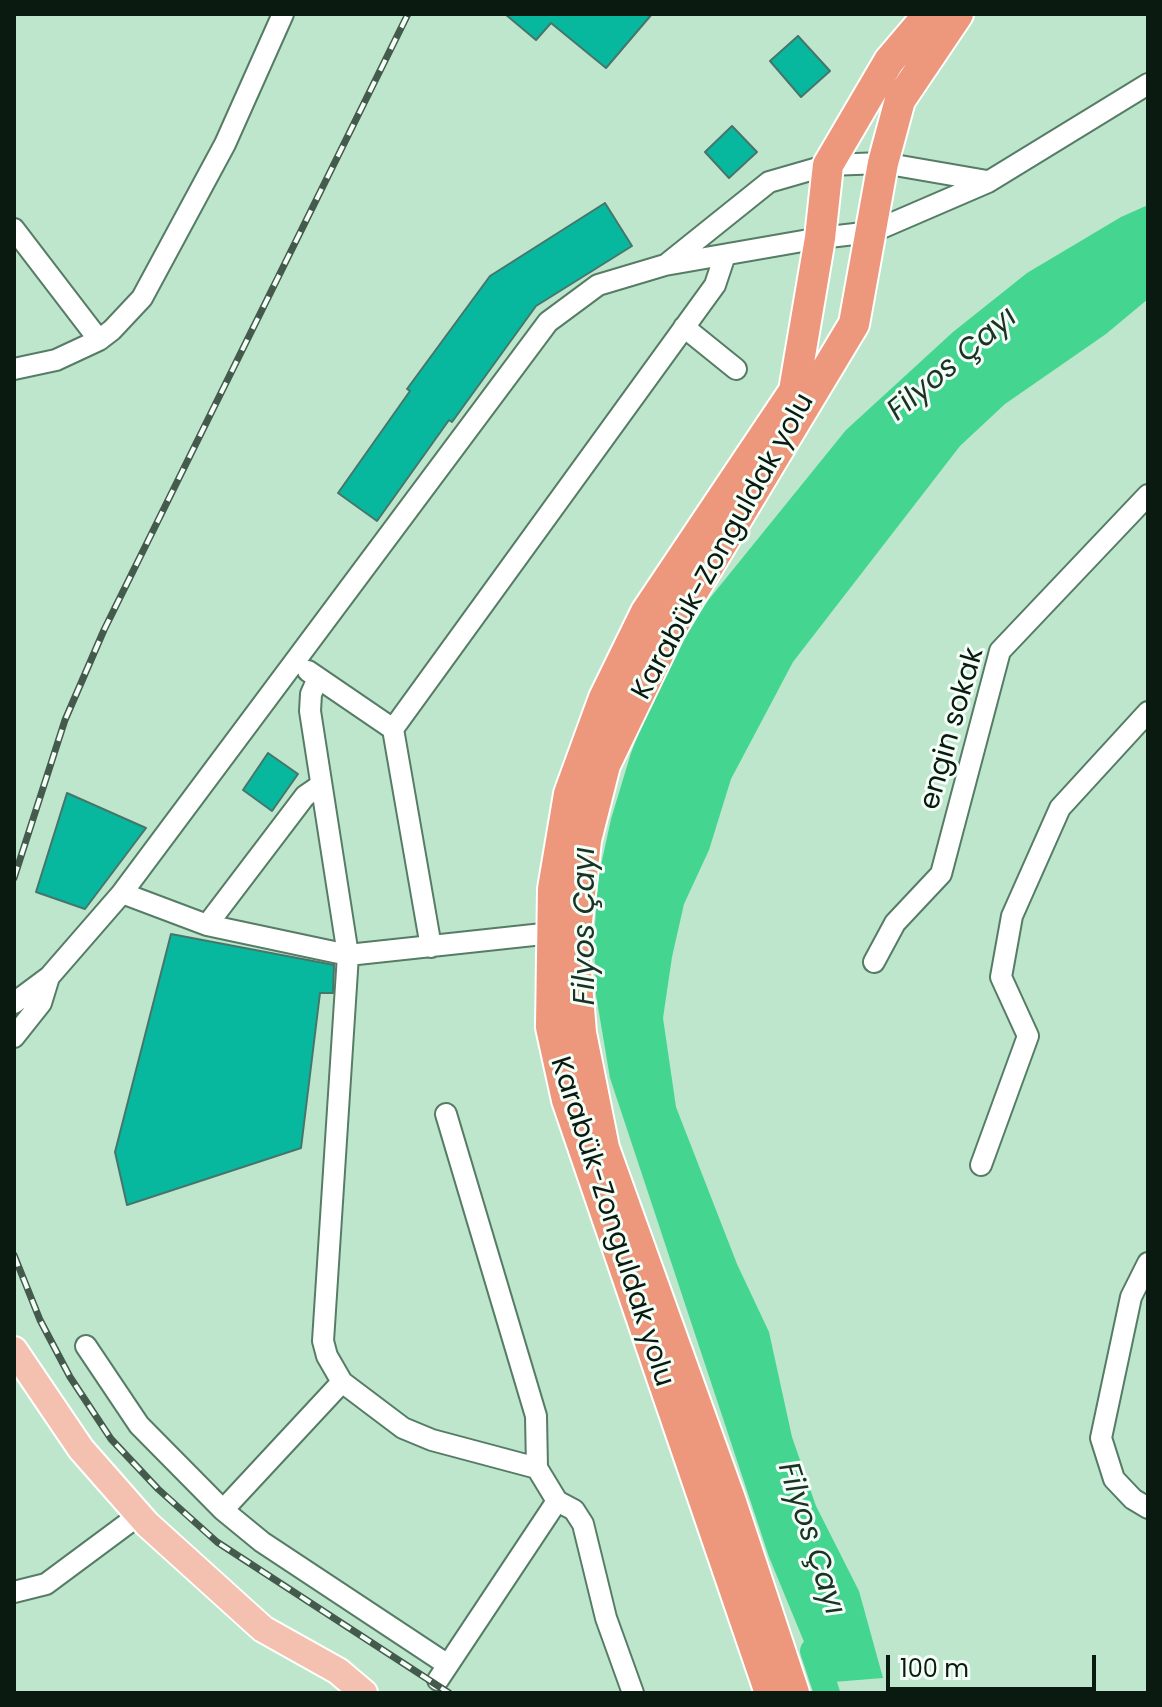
<!DOCTYPE html>
<html>
<head>
<meta charset="utf-8">
<style>
	body { margin:0 }
	#map { position:relative; width:1162px; height:1707px; overflow:hidden; background:#bde6cc; font-family:Poppins,sans-serif }
	canvas { display:block }
	.frame { position:absolute; inset:0; border:16px solid #0b1a11; pointer-events:none }
	.scale { position:absolute; left:886px; top:1655px; width:210px; height:36px; box-sizing:border-box; border:4px solid #0b1a11; border-top:0; padding-left:10px; font-size:24px; line-height:28px; white-space:nowrap; color:#0b1a11; -webkit-text-stroke:6px #f3fff7; paint-order:stroke }
</style>
</head>
<body>
<div id="map">
<canvas width="1162" height="1707"></canvas>
<div class="frame"></div>
<div class="scale">100 m</div>
</div>
<script>
const ctx = document.querySelector('canvas').getContext('2d');
ctx.lineJoin = 'round';
function fillPath(path, color) { ctx.fillStyle = color; ctx.fill(path, 'evenodd'); }
const toPath = rows => new Path2D(rows.map(r => 'M' + r).join(''));
function strokePath(path, color, width, dash) { ctx.strokeStyle = color; ctx.lineWidth = width; ctx.lineCap = dash ? 'butt' : 'round'; ctx.setLineDash(dash || []); ctx.stroke(path); }
function drawText(font, color, halo, rows, align = 'center') {
  ctx.font = font + ' Poppins,sans-serif'; ctx.lineWidth = 6; ctx.setLineDash([]); ctx.textBaseline = 'middle'; ctx.strokeStyle = halo; ctx.fillStyle = color; for (const [text, x, y, turn = 0] of rows) {
    ctx.save(); ctx.translate(x, y); ctx.rotate((+turn || 0) * Math.PI / 180); ctx.textAlign = isNaN(turn) ? turn : align; if (halo) ctx.strokeText(text, 0, 0); ctx.fillText(text, 0, 0); ctx.restore();
  }
}
fillPath(toPath([
	[1148,205,1148,299,1106,334,1005,404,960,446,793,662,731,779,709,850,684,904,672,957,663,1018,676,1107,737,1264,769,1332,792,1437,816,1506,859,1591,883,1678,821,1683,769,1557,610,1078,596,995,594,942,598,879,611,819,631,753,656,688,697,614,846,430,953,332,1027,273,1121,217]
]), '#44d690');
strokePath(toPath([
	[813,1651,827,1693]
]), '#44d690', 26);
const building = toPath([
	[505,14,652,14,606,68,551,23,536,40,505,14],
	[798,36,830,71,801,97,770,61,798,36],
	[732,126,757,152,729,178,705,152,732,126],
	[605,203,632,246,536,306,452,422,449,420,377,521,338,493,410,391,407,389,490,276,605,203],
	[268,753,298,774,272,811,243,790,268,753],
	[67,793,146,828,85,909,36,892,67,793],
	[171,934,334,965,333,993,320,993,301,1148,127,1205,115,1152,171,934]
]);
fillPath(building, '#08b89e');
strokePath(building, '#46766b', 2);
const minor = toPath([
	[14,229,99,340,112,330,142,298,225,144,283,14],
	[668,263,769,182,828,165,883,163,987,181],
	[684,327,736,369],
	[14,369,56,360,99,340],
	[308,671,393,729,431,947],
	[318,678,311,694,310,711,348,955,552,933],
	[393,729,715,285,725,255],
	[122,893,207,925,348,955,323,1341,327,1356,342,1382,403,1428,432,1440,537,1468,557,1501,438,1680],
	[207,925,305,796,321,785],
	[874,962,895,923,941,874,1000,651,1148,495],
	[14,1003,49,977,122,893,548,322,598,285,665,265,820,238,872,232,988,182,1148,84],
	[14,1037,41,1003,49,977],
	[446,1114,536,1416,537,1468],
	[981,1165,1028,1036,1001,977,1012,916,1060,808,1148,712],
	[1148,1263,1131,1297,1101,1438,1114,1479,1133,1499,1148,1508],
	[86,1346,139,1425,223,1510,262,1542,448,1665],
	[557,1501,574,1510,583,1524,606,1618,633,1693],
	[223,1510,342,1382],
	[14,1592,46,1584,139,1515]
]);
const major = toPath([
	[14,1350,81,1449,147,1524,263,1629,338,1671,364,1693]
]);
const highway = toPath([
	[770,1693,567,1100,551,1027,553,889,569,794,604,698,646,612,794,391,820,238,828,165,889,61,929,14],
	[794,1693,730,1499,604,1148,581,1033,574,948,586,840,605,765,670,630,854,324,883,163,900,100,958,14]
]);
strokePath(minor, '#567c66', 24);
strokePath(major, '#fff', 30);
strokePath(highway, '#fff', 34);
strokePath(minor, '#fff', 20);
strokePath(major, '#f4c1b1', 26);
strokePath(highway, '#ed977d', 30);
const rail = toPath([
	[14,878,65,720,104,630,408,14],
	[14,1255,40,1320,70,1377,111,1439,158,1489,217,1542,449,1693]
]);
strokePath(rail, '#435a4c', 7);
strokePath(rail, '#f3fff7', 4, [12]);
drawText('28px', '#0b1a11', '#f3fff7', [
	["Karabük-Zonguldak yolu",724,547,-61],
	["engin sokak",953,729,-74],
	["Karabük-Zonguldak yolu",611,1222,72]
]);
drawText('italic 30px', '#1b3225', '#f3fff7', [
	["Filyos Çayı",953,365,-40],
	["Filyos Çayı",586,926,-90],
	["Filyos Çayı",810,1539,72]
]);
</script>
</body>
</html>
